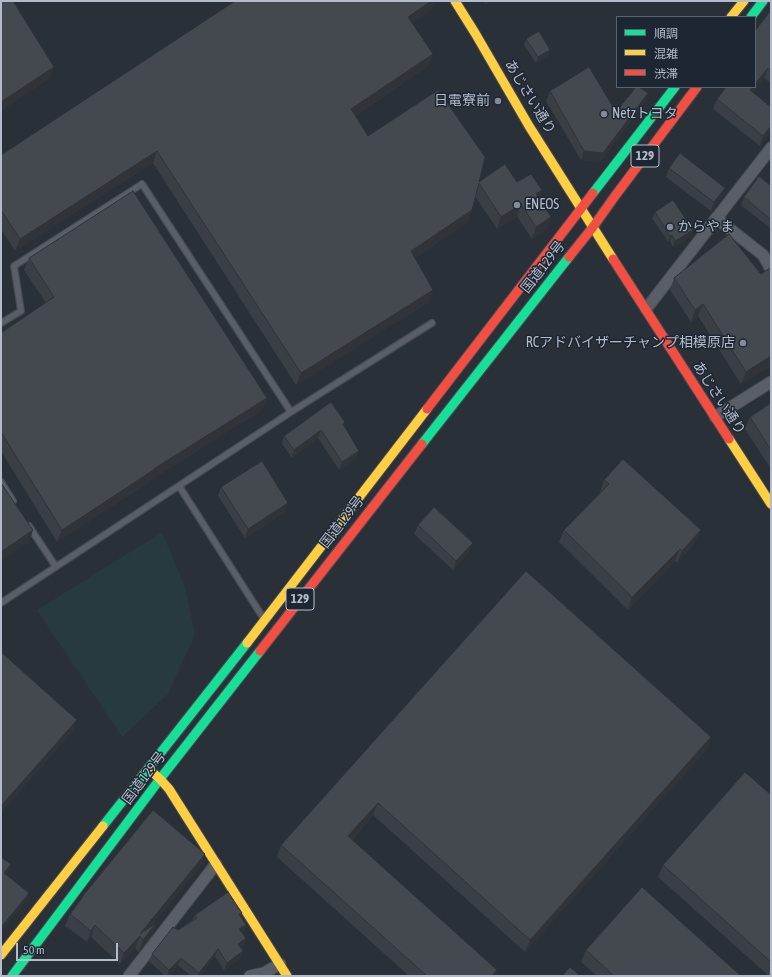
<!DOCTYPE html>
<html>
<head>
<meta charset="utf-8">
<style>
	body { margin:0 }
	#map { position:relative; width:772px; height:977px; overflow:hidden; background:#2a3038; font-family:"Asap Condensed","Noto Sans JP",sans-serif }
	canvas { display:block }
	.frame { position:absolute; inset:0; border:2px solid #b4bcc9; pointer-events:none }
	.legend { position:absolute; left:616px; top:16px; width:140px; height:72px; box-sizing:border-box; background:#1d2633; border:1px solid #59626f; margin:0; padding:5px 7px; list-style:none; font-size:12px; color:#b4bcc9 }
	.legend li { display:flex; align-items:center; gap:8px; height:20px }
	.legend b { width:20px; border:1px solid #59626f }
	.scale { position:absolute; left:16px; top:943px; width:102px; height:18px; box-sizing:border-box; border:2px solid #b4bcc9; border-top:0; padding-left:5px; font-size:12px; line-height:14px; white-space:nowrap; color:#b4bcc9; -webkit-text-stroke:3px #1d2633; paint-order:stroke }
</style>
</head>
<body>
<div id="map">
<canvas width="772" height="977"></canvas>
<div class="frame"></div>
<ul class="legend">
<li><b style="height:5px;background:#16e098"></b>順調</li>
<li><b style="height:5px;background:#ffcf43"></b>混雑</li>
<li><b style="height:5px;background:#f24e42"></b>渋滞</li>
</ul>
<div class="scale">50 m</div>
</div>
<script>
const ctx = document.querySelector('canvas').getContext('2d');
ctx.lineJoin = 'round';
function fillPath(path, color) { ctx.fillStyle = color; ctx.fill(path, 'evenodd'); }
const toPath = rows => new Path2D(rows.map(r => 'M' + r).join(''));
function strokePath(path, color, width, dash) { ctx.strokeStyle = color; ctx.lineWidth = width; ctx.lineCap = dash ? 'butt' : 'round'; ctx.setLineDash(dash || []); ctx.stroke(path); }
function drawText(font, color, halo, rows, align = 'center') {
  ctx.font = font + ' "Asap Condensed","Noto Sans JP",sans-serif'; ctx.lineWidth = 3; ctx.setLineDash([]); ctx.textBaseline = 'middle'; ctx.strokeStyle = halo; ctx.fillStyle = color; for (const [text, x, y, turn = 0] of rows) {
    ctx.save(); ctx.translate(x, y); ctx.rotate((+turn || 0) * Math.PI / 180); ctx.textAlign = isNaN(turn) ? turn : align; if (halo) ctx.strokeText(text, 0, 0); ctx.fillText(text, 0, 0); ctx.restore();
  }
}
fillPath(toPath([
	[162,532,185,587,195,635,168,694,122,737,37,610]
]), '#273a3e');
const lane = toPath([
	[1,323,21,311,14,266,142,184,291,412],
	[1,482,13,501],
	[179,486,262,616],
	[29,526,56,567],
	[1,603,291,412,432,323]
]);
const street = toPath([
	[716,218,763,255,771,269],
	[646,309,771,148],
	[715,417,771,382],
	[129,976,216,864],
	[250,976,264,973,280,964]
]);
const fast = toPath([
	[751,17,763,1],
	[593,193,675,87],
	[422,444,569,257],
	[103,826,247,643],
	[12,976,160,779,260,651]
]);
const slow = toPath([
	[455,1,475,33,529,126,613,259],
	[731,17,744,1],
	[729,439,771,504],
	[247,643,427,409],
	[151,771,160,779,169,789,287,976],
	[1,955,103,826]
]);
const jam = toPath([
	[569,257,593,227,615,196,697,87],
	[613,259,729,439],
	[427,409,593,193],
	[260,651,422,444]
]);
strokePath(lane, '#484c53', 8);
strokePath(street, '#484c53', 13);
strokePath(fast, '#484c53', 11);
strokePath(slow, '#484c53', 11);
strokePath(jam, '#484c53', 11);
strokePath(lane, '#5a5e66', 5.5);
strokePath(street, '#5a5e66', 11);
strokePath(fast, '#16e098', 9);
strokePath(slow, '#ffcf43', 9);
strokePath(jam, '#f24e42', 9);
fillPath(toPath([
	[484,1,491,1,486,4],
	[433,9,412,23,433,54,428,66,355,116,368,136,479,182,517,182,542,190,539,199,547,229,532,239,517,216,497,229,475,196,468,222,415,258,429,302,296,385,153,163,15,251,1,229,1,155],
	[771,10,771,83,764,78,753,92,771,131,760,146,713,109,717,99,755,87],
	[526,39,548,56,536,63,524,45],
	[550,91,616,112,648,93,645,102,600,162,581,160,546,101],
	[669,168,722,197,711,211,666,177],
	[771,186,771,229,741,205,744,197],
	[655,212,691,237,673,247,670,241,668,242,652,218],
	[29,258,267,398,262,410,151,480,151,481,57,542,1,451,1,333,46,303,24,270],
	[771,270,771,366,741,384,698,316,691,322,670,290,674,278,761,274],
	[771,403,771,469,745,429,750,417],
	[344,426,356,459,339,470,318,438,292,458,282,444,284,436],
	[604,480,696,542,677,563,675,561,628,610,559,542,564,530,600,493,600,492],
	[221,487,285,512,245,538,218,496],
	[418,525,469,552,453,570,414,534],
	[526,571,711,737,707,749,525,952,373,815,352,840,497,970,495,976,409,976,277,857,281,845],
	[771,795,771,976,769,976,658,877,663,865],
	[205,854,201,865,150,928,156,923,152,935,139,952,135,948,120,964,91,937,87,942,65,926,70,914,81,899,82,897],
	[1,857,11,864,8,870,5,874,29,893,27,899,1,931],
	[242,913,240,916,246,925,244,932,242,933,246,938,243,945,240,947,243,951,240,959,224,970,215,956,200,976,191,976,178,965,168,976,165,976,149,961,152,954,178,930,192,920,195,915],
	[586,950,741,976,597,976,581,962]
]), '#3a3f45');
fillPath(toPath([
	[431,1,436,1,433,9,404,29,408,17],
	[487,1,491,1,486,4],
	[550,50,548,56,536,63,538,57],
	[433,54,428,66,347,121,351,109],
	[54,67,50,79,1,111,1,102],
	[768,68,764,78,747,100,750,90,753,87,755,87,755,84],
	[648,93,645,102,600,162,581,160,584,151],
	[771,126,771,131,760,146,763,136],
	[157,151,153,163,15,251,20,239],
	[725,188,722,197,711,211,714,202],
	[542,190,538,202,536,194],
	[521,204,517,216,497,229,501,217],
	[472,210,468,222,407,263,411,251],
	[551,217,547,229,532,239,536,227],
	[693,230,691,237,673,247,675,241],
	[672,235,670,241,668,242,670,236],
	[433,290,429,302,296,385,301,373],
	[703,304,698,316,691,322,695,310],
	[771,356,771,366,741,384,746,372],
	[267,398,262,410,151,480,151,481,57,542,62,530,155,468],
	[321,430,318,438,292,458,294,450],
	[359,451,356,459,339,470,342,462],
	[288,503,285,512,245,538,248,529],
	[33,530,29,542,1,561,1,552],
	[701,530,696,542,677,563,682,551],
	[473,543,469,552,453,570,456,561],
	[680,549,675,561,628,610,632,597],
	[77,720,73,732,1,813,1,806],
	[711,737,707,749,525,952,530,940],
	[378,803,373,815,344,848,348,836],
	[205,854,201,865,142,938,140,936,135,948,120,964,124,953],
	[11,864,8,870,2,879,4,873],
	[29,893,27,899,1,931,3,925],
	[156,923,152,935,139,952,143,940],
	[95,925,91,937,87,942,91,931],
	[246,925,244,932,237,936,239,929],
	[246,938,243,945,235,951,238,944],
	[218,949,215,956,200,976,198,976,199,973],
	[243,951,240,959,224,970,227,963],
	[181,958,178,965,168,976,167,976,169,970],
	[497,970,495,976,492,976]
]), '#303338');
const building = toPath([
	[1,1,13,1,54,67,1,102,1,1],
	[235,1,431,1,408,17,433,54,351,109,368,136,438,90,485,157,479,182,505,164,517,182,531,174,542,190,536,194,551,217,536,227,521,204,501,217,479,183,472,210,411,251,433,290,301,373,157,151,20,239,1,210,1,155,235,1],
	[771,10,771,71,768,68,755,84,755,31,771,10],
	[539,31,550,50,538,57,526,39,539,31],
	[589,67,616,112,636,87,639,87,648,93,603,153,584,151,550,91,589,67],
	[726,87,753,87,750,90,771,107,771,126,763,136,717,99,726,87],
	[680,153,725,188,714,202,669,168,680,153],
	[759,176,771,186,771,220,744,197,759,176],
	[133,191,267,398,155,468,155,469,62,530,1,432,1,333,54,297,29,258,133,191],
	[673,200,693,230,675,241,672,235,670,236,655,212,673,200],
	[729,234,761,274,770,268,771,270,771,356,746,372,703,304,695,310,674,278,729,234],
	[331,402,345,422,343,424,359,451,342,462,321,430,294,450,284,436,331,402],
	[771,403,771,450,750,417,771,403],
	[623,459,701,530,682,551,680,549,632,597,564,530,609,484,604,480,623,459],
	[262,461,288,503,248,529,221,487,262,461],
	[1,483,33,530,1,552,1,483],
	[434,507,473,543,456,561,418,525,434,507],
	[526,571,711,737,530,940,378,803,348,836,497,970,492,976,427,976,281,845,526,571],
	[1,652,77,720,1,806,1,652],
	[745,772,771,795,771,962,663,865,745,772],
	[153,810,205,854,140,934,156,923,143,940,140,936,124,953,95,925,91,931,70,914,83,897,82,897,153,810],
	[1,857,11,864,4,873,29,893,3,925,1,923,1,857],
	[642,887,741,976,614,976,586,950,642,887],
	[228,892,242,913,239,914,246,925,239,929,246,938,238,944,243,951,227,963,218,949,199,973,181,958,169,970,152,954,173,927,178,930,197,918,195,915,228,892],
	[570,967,580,976,562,976,570,967]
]);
fillPath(building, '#444950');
strokePath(building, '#303338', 1);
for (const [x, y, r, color] of [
	[498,101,4,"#848b96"],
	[604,114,4,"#848b96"],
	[517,205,4,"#848b96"],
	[670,227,4,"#848b96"],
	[743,343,4,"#848b96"]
]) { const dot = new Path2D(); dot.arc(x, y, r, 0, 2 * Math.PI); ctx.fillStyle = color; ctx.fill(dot); strokePath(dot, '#1d2633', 1.5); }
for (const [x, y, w] of [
	[645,156,28],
	[300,599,28]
]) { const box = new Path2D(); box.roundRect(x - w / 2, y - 11, w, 22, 3); ctx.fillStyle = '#1d2633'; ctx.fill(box); strokePath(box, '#b4bcc9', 1); }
drawText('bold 13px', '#b4bcc9', null, [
	["129",645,156],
	["129",300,599]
]);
drawText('14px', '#b4bcc9', '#1d2633', [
	["あじさい通り",530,97,59],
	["国道129号",543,267,-52],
	["あじさい通り",719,398,57],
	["国道129号",342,522,-52],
	["国道129号",144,778,-53]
]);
drawText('14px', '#b4bcc9', '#1d2633', [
	["日電寮前",490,101,"right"],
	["Netzトヨタ",612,114],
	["ENEOS",525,205],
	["からやま",678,227],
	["RCアドバイザーチャンプ相模原店",735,343,"right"]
], 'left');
</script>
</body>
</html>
